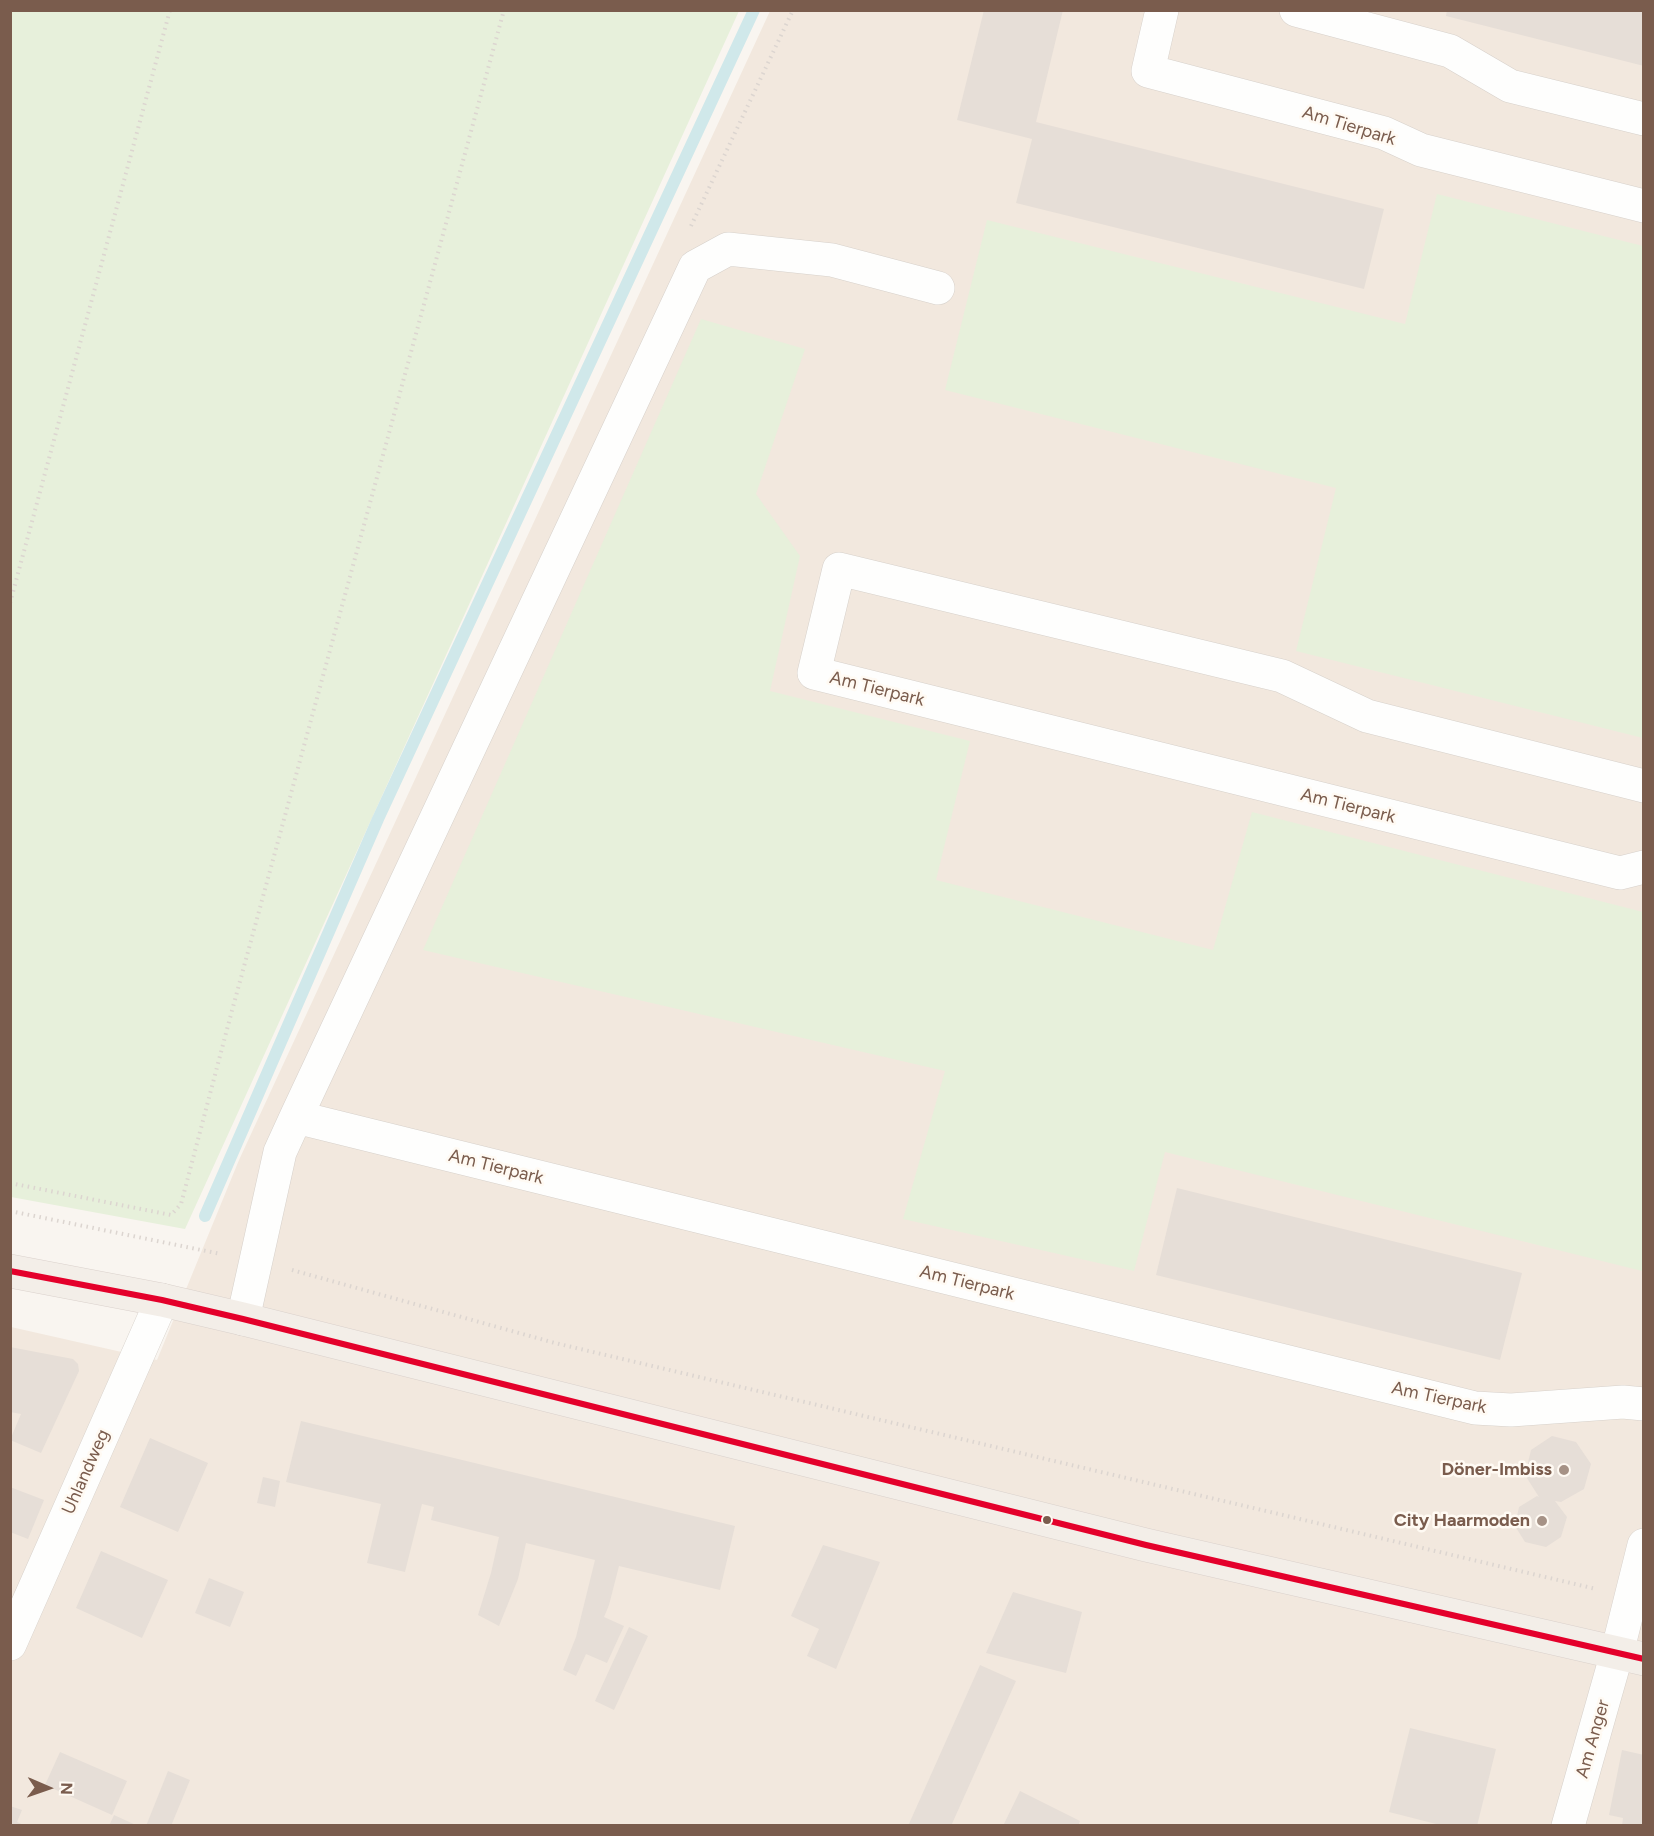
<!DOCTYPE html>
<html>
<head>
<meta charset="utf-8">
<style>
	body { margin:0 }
	#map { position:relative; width:1654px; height:1836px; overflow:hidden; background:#f9f5f0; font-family:Figtree,sans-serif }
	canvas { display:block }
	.frame { position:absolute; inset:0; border:12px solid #7a5c4d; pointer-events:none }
	.north { position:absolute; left:18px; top:1758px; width:60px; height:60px; -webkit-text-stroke:4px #fffaf3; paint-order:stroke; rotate:92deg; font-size:16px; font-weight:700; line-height:24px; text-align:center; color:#7a5c4d }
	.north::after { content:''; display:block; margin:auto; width:21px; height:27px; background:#7a5c4d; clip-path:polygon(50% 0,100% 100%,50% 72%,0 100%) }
</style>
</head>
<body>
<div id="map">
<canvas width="1654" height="1836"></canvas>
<div class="frame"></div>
<div class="north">N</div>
</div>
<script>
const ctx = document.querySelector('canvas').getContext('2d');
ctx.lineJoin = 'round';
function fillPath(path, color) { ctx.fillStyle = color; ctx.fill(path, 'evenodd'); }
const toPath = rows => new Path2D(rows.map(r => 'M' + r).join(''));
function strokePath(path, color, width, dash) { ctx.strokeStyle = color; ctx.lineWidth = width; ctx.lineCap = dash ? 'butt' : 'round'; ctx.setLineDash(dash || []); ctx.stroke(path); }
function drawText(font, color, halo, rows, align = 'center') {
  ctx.font = font + ' Figtree,sans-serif'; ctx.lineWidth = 5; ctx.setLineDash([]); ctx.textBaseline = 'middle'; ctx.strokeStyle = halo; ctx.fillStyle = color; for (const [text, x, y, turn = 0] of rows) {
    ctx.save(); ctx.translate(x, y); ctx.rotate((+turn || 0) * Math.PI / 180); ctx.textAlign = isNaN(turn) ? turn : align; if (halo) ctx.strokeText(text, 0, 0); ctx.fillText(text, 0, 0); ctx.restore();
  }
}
fillPath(toPath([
	[770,11,1643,11,1643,1825,11,1826,11,1327,157,1360,239,1160]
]), '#f2e8de');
fillPath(toPath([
	[10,11,739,11,185,1229,11,1197],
	[1437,194,1643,246,1643,738,1296,651,1336,488,945,390,987,220,1405,324],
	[701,319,805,349,756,494,800,556,770,691,970,741,936,880,1213,950,1252,812,1643,912,1644,1264,1642,1271,1165,1152,1134,1271,903,1219,945,1071,423,950]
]), '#e7f0db');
strokePath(toPath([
	[205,1216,378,819,754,10]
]), '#d0e8ea', 12);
fillPath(toPath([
	[984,10,1063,10,1036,122,1384,209,1364,289,1016,203,1032,139,957,120],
	[1447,10,1644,10,1644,66,1446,16],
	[1177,1188,1522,1273,1500,1360,1156,1275],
	[10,1347,73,1359,78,1364,79,1371,41,1453,10,1440,21,1414,10,1412],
	[301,1421,735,1526,720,1590,619,1566,609,1605,604,1617,624,1626,607,1663,586,1654,576,1676,563,1670,576,1637,595,1560,526,1543,518,1579,499,1626,478,1615,491,1573,499,1537,431,1520,434,1507,422,1504,405,1572,367,1563,381,1504,286,1482],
	[1552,1436,1576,1442,1591,1464,1584,1489,1561,1502,1555,1501,1567,1517,1561,1537,1546,1547,1525,1542,1515,1526,1519,1507,1537,1496,1539,1497,1525,1475,1531,1450],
	[150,1438,208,1463,178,1532,120,1507],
	[263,1477,280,1481,275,1507,257,1503],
	[10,1487,44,1500,28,1539,10,1532],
	[823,1545,880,1562,836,1669,807,1656,819,1629,791,1616],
	[101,1551,168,1580,142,1638,76,1608],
	[209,1578,244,1592,230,1627,195,1613],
	[1013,1592,1082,1612,1066,1673,986,1653],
	[629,1627,648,1636,614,1710,595,1701],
	[980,1665,1016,1681,951,1826,908,1826],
	[1410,1728,1496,1749,1477,1826,1444,1826,1389,1812],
	[1622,1750,1644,1755,1644,1826,1622,1826,1623,1818,1609,1815],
	[60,1752,127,1781,112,1815,45,1785],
	[168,1771,190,1780,171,1826,146,1826],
	[1020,1791,1080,1821,1078,1826,1003,1826],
	[10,1806,22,1810,17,1822,26,1826,10,1826],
	[114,1815,138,1826,109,1826]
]), '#e6ded7');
const minor = toPath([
	[1162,10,1148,71,1384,133,1421,150,1644,206],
	[1296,10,1450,51,1510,86,1644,119],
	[938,288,832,260,728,249,695,267,296,1117,1475,1408,1511,1410,1623,1402,1644,1404],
	[1644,786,1367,716,1282,676,839,569,814,673,1620,873,1644,867],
	[243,1319,280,1152,296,1117],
	[10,1644,162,1300],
	[1568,1826,1617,1653,1644,1545]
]);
const major = toPath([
	[10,1271,162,1300,243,1319,1146,1545,1644,1659]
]);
strokePath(minor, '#d7d1cb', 34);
strokePath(major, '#dad1cc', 34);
strokePath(toPath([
	[691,226,793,10],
	[10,603,170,10],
	[10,1183,171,1215,181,1204,230,1018,504,10],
	[10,1211,221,1254],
	[292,1270,555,1343,1596,1589]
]), '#dcd5d0', 4, [1.5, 4.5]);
strokePath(minor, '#fefefd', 33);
strokePath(major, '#f3eee8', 33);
strokePath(toPath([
	[10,1271,162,1300,243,1319,1146,1545,1644,1659]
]), '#e4002b', 6);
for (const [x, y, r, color] of [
	[1564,1470,6,"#a69286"],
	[1047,1520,5,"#7a5c4d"],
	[1542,1521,6,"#a69286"]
]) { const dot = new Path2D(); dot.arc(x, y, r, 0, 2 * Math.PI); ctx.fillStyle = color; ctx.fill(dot); strokePath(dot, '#fffaf3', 2); }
drawText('18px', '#7a5c4d', '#fffaf3', [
	["Am Tierpark",1349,126,17],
	["Am Tierpark",877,689,14],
	["Am Tierpark",1348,806,14],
	["Am Tierpark",496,1167,14],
	["Am Tierpark",967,1283,14],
	["Am Tierpark",1439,1398,12],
	["Uhlandweg",86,1472,-66],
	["Am Anger",1593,1739,-74]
]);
drawText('bold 18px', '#7a5c4d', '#fffaf3', [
	["Döner-Imbiss",1552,1470],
	["City Haarmoden",1530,1521]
], 'right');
</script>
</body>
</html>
